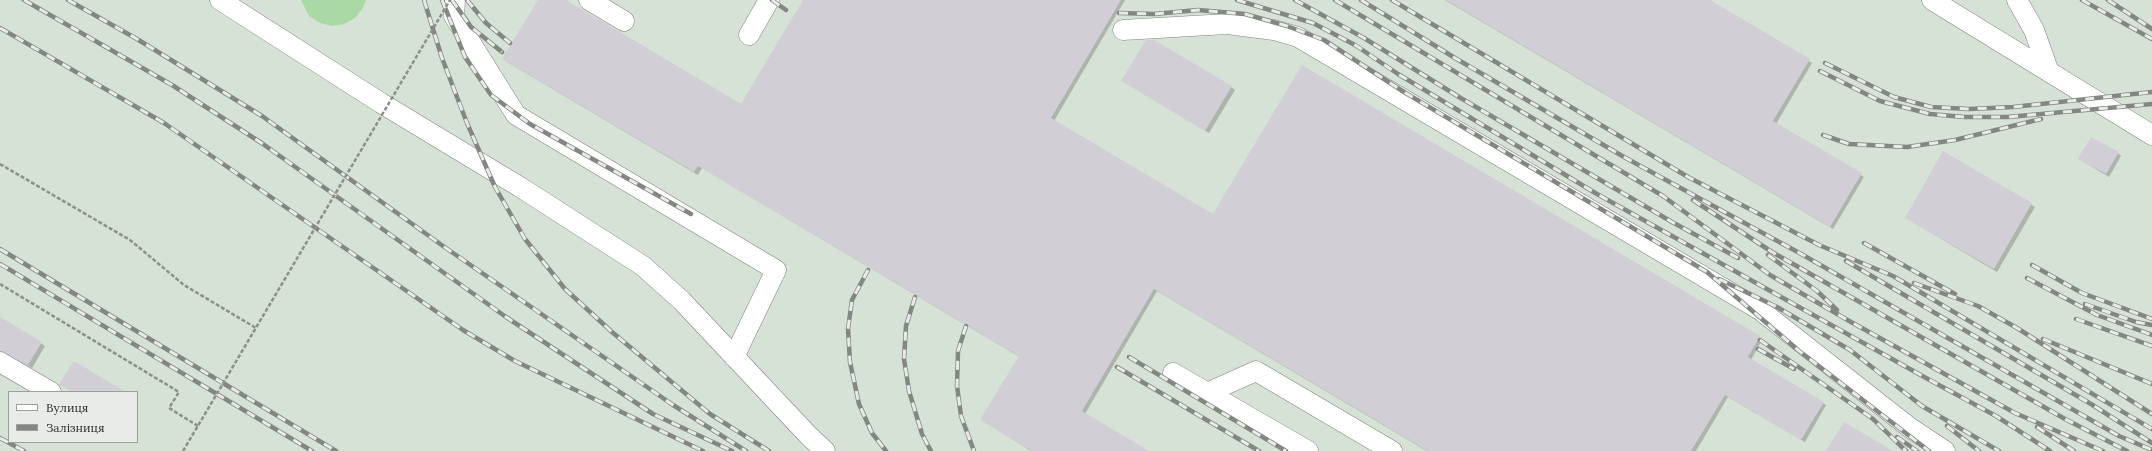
<!DOCTYPE html>
<html>
<head>
<meta charset="utf-8">
<style>
	body { margin:0 }
	#map { position:relative; width:2152px; height:451px; overflow:hidden; background:#e7ece6; font-family:Lora,serif }
	canvas { display:block }
	.legend { position:absolute; left:8px; top:391px; width:130px; height:52px; box-sizing:border-box; background:#e7ece6; border:1px solid #9ca09b; margin:0; padding:5px 7px; list-style:none; font-size:12px; color:#2b2d2a }
	.legend li { display:flex; align-items:center; gap:8px; height:20px }
	.legend b { width:20px; border:1px solid #9ca09b }
</style>
</head>
<body>
<div id="map">
<canvas width="2152" height="451"></canvas>
<ul class="legend">
<li><b style="height:5px;background:#fff"></b>Вулиця</li>
<li><b style="height:5px;background:#838782"></b>Залізниця</li>
</ul>
</div>
<script>
const ctx = document.querySelector('canvas').getContext('2d');
ctx.lineJoin = 'round';
function fillPath(path, color) { ctx.fillStyle = color; ctx.fill(path, 'evenodd'); }
const toPath = rows => new Path2D(rows.map(r => 'M' + r).join(''));
function strokePath(path, color, width, dash) { ctx.strokeStyle = color; ctx.lineWidth = width; ctx.lineCap = dash ? 'butt' : 'round'; ctx.setLineDash(dash || []); ctx.stroke(path); }
fillPath(toPath([
	[0,0,2152,0,2152,451,0,451],
	[9,392,137,392,137,442,9,442]
]), '#d7e2d6');
fillPath(toPath([
	[301,0,366,0,363,8,355,18,344,24,332,26,320,23,309,16]
]), '#aad9a6');
fillPath(toPath([
	[539,0,564,0,742,105,804,0,1125,0,1054,121,1213,215,1759,337,1762,340,1751,360,1826,405,1805,442,1728,397,1696,451,1427,451,1157,291,1085,414,1147,451,1031,451,982,420,1020,357,702,168,698,175,507,62,504,59],
	[1445,0,1708,0,1812,63,1776,124,1864,177,1833,229],
	[1123,81,1231,87,1235,90,1209,133],
	[1943,153,2035,207,1997,272,1906,218],
	[2118,153,2121,156,2109,177,2079,159],
	[1,318,45,346,32,368,10,355,0,354]
]), '#0003');
fillPath(toPath([
	[538,0,566,0,741,104,803,0,1121,0,1051,118,1213,214,1302,65,1760,336,1748,357,1824,402,1801,440,1725,395,1691,451,1428,451,1154,289,1082,411,1149,451,1032,451,980,420,1019,356,698,166,694,172,502,59],
	[1446,0,1710,0,1810,59,1773,121,1862,173,1830,227],
	[1146,40,1154,40,1232,86,1205,131,1121,81],
	[2091,137,2119,152,2106,174,2078,159],
	[1943,151,2032,203,1994,269,1905,218],
	[0,317,42,342,28,365,0,351],
	[74,361,126,392,72,392,59,384],
	[1844,422,1893,451,1826,451]
]), '#d1ced6');
const minor = toPath([
	[220,0,381,103,520,187,643,266,682,301,808,435,825,451],
	[455,0,454,16,516,115,776,270,734,357],
	[589,0,624,21],
	[1932,0,2152,135],
	[2017,0,2034,30,2049,72],
	[1123,30,1227,24,1274,30,1298,37,1760,310,1909,427,1945,451],
	[749,35,769,0],
	[0,362,51,392],
	[1173,373,1308,451],
	[1207,393,1256,371,1392,451]
]);
strokePath(minor, '#7f847e', 21);
strokePath(toPath([
	[0,164,130,240,184,285,256,328],
	[0,284,179,392,169,408,198,426]
]), '#8c908b', 2.5, [4, 2]);
strokePath(minor, '#fff', 20);
const rail = toPath([
	[24,0,172,85,263,144,506,317,653,414,732,451],
	[68,0,137,39,262,116,443,246,673,405,746,451],
	[424,0,442,58,467,123,495,187,525,239,565,289,612,332,710,414,769,451],
	[442,0,465,57,491,95,530,124,691,214],
	[452,0,471,27,502,52],
	[467,0,486,23,510,43],
	[772,0,786,10],
	[1237,0,1313,23,1355,45,1398,74,1597,194,1926,378,1996,416,2050,451],
	[1295,0,1364,38,1459,97,1672,222,1738,258],
	[1335,0,1663,196,1770,275,1851,322,2015,413,2103,451],
	[1361,0,1455,58,1624,157,1803,255,2119,436,2152,450],
	[1392,0,1688,177,1819,245,1893,276,2152,429],
	[2082,0,2152,39],
	[2108,0,2152,29],
	[1119,13,1154,14,1198,10,1245,14,1287,26,1324,40,1404,92,1707,272,1798,350,1929,451],
	[0,28,164,123,463,330,515,361,703,451],
	[1825,63,1894,97,1931,107,1969,109,2013,107,2152,92],
	[1820,71,1880,101,1930,114,1964,117,2008,117,2152,104],
	[1823,135,1849,144,1907,147,1955,140,2041,119],
	[1693,200,1772,252,2065,419,2127,451],
	[1864,243,1955,294],
	[0,249,336,451],
	[1768,255,1817,291,1837,310],
	[1846,261,2091,404,2152,443],
	[0,264,312,451],
	[2032,265,2082,293,2152,319],
	[868,270,852,300,848,329,850,362,859,404,872,433,886,451],
	[2027,278,2097,315,2152,335],
	[1719,279,1777,307,1850,350,1922,406,1999,451],
	[1914,283,1978,306,2017,328,2152,414],
	[915,297,906,326,904,359,909,391,922,434,931,451],
	[2085,304,2136,322,2152,325],
	[2076,319,2152,346],
	[966,326,958,351,957,386,961,416,974,451],
	[2043,339,2152,384],
	[1760,340,1873,419,1906,451],
	[1758,349,1794,369],
	[1129,357,1286,451],
	[1117,367,1259,451],
	[1947,426,1979,451],
	[2037,427,2074,451],
	[1897,437,1917,451],
	[0,438,24,451]
]);
strokePath(rail, '#838782', 4.5);
strokePath(rail, '#e7ece6', 3, [9]);
strokePath(toPath([
	[183,451,450,0]
]), '#8c908b', 2.5, [4, 2]);
</script>
</body>
</html>
